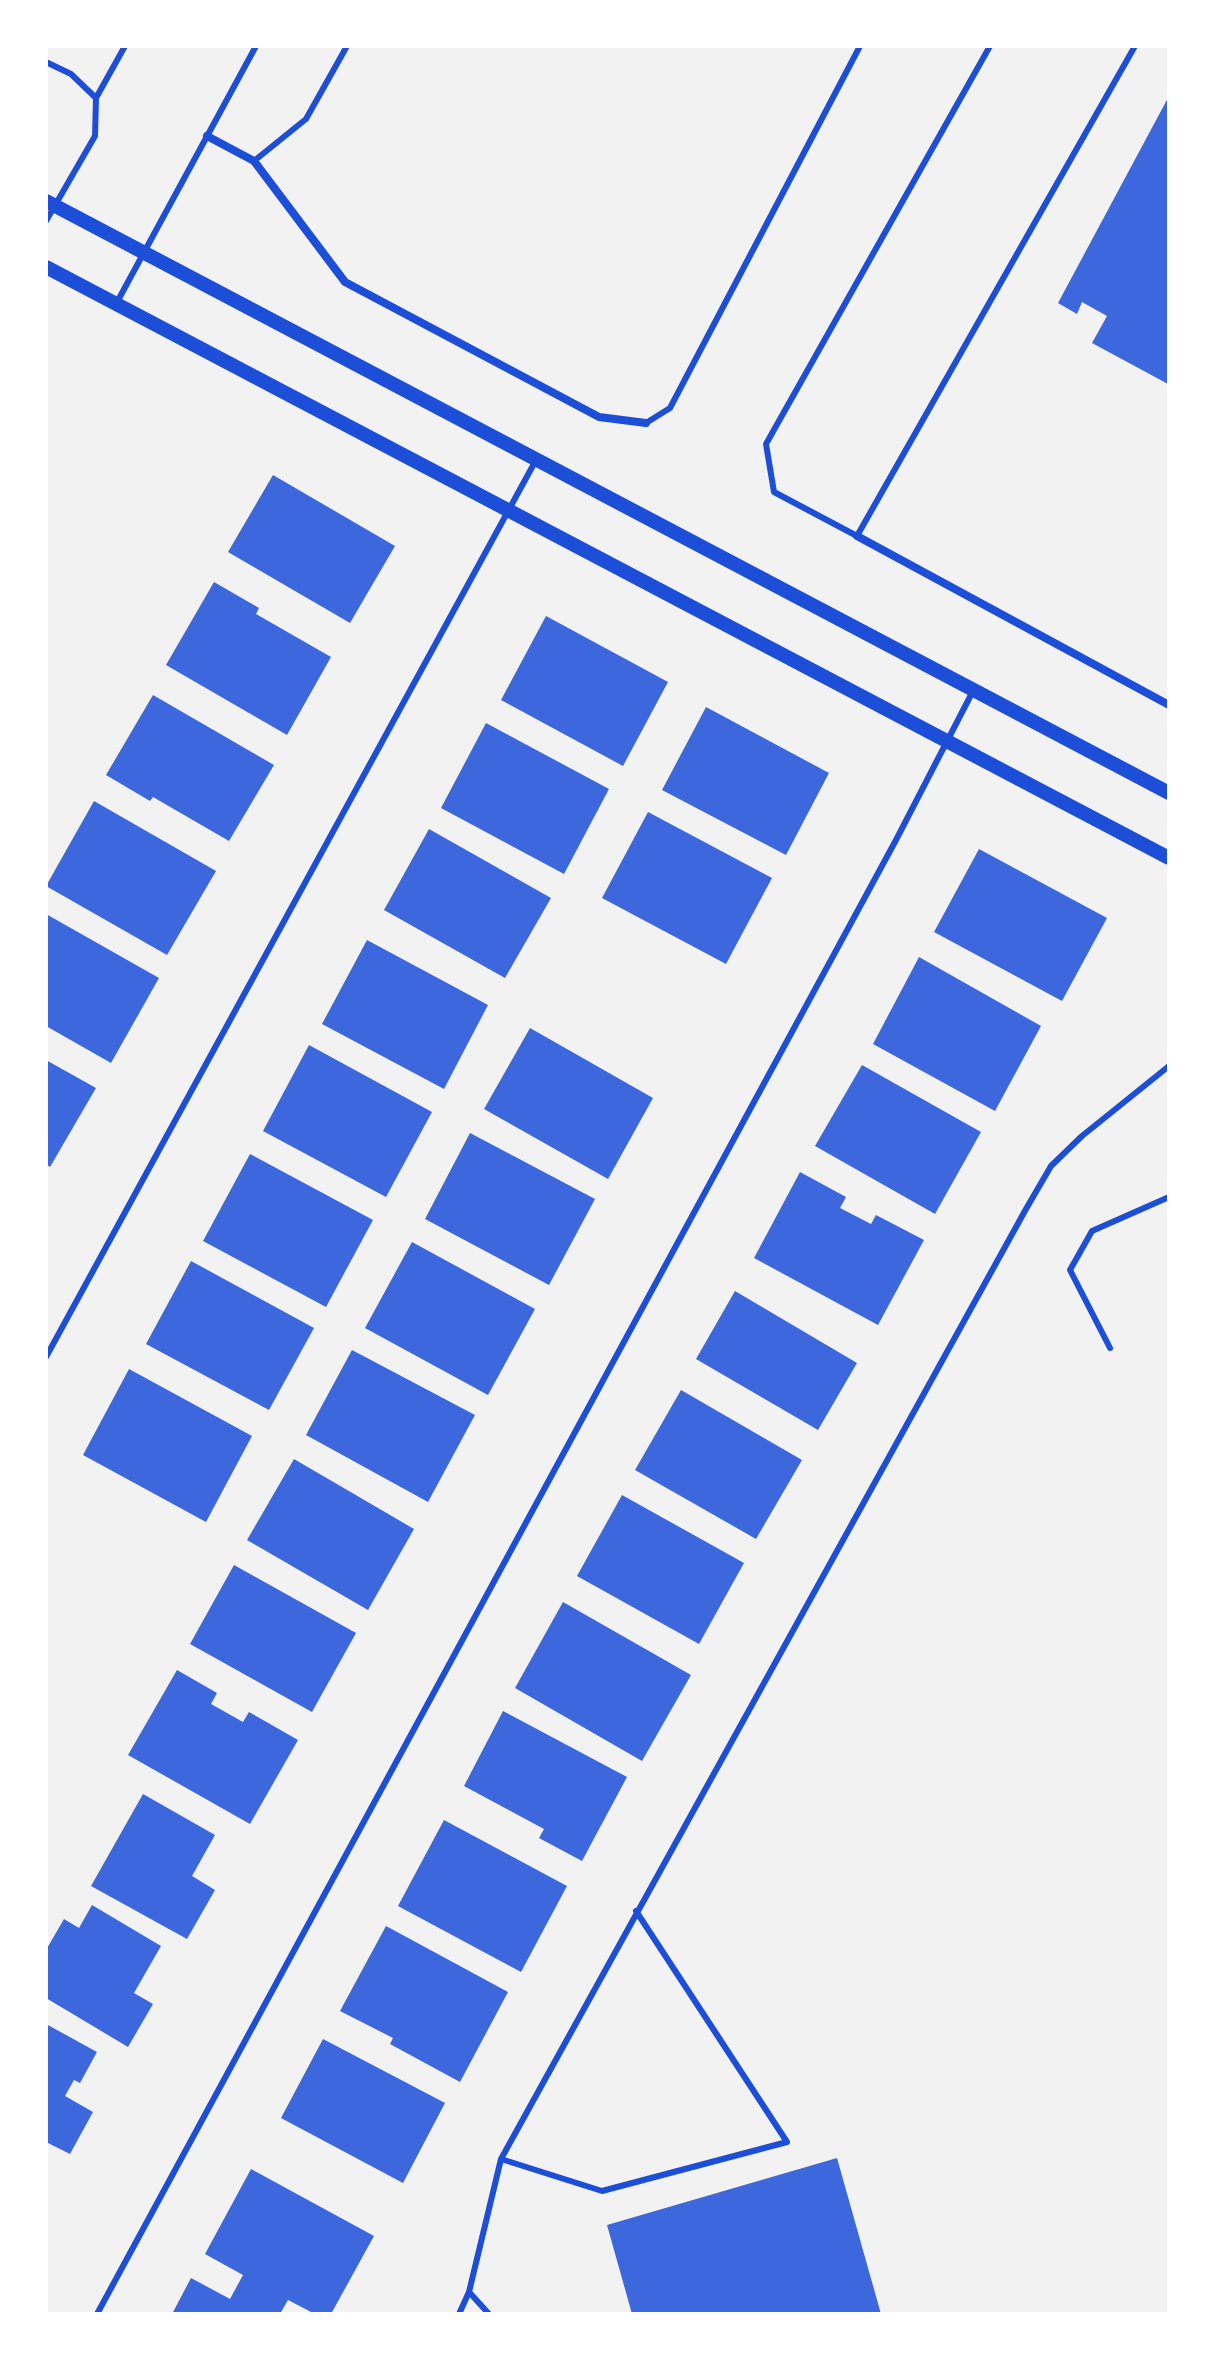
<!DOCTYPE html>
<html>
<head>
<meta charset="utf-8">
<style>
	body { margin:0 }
	#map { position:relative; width:1215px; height:2360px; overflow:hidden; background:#f2f2f2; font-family:"Roboto Condensed",sans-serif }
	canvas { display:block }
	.frame { position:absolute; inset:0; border:48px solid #fff; pointer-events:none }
</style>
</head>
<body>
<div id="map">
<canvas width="1215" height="2360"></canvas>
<div class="frame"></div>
</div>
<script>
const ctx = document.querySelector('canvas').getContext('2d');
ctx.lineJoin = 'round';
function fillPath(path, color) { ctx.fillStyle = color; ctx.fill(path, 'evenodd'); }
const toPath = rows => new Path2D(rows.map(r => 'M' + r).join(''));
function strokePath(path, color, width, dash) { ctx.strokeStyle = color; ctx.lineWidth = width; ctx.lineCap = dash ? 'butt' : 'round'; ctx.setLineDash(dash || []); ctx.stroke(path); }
fillPath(toPath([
	[1169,96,1169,381,1168,384,1092,343,1107,316,1082,302,1077,314,1058,303],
	[273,475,395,546,350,623,228,552],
	[214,582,259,608,256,614,331,657,287,735,166,665],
	[546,616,668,682,623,766,501,700],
	[153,695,274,765,229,841,153,797,150,801,106,775],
	[706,707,829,773,786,855,662,790],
	[486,723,609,789,564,874,441,808],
	[94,801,216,871,167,955,46,886],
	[648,812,772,878,726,964,602,898],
	[429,829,551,898,505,978,384,910],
	[979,849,1107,918,1062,1001,934,932],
	[46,914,159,978,111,1063,46,1026],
	[367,940,488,1005,444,1089,322,1024],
	[919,957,1041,1026,995,1111,873,1044],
	[530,1028,653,1098,608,1179,484,1109],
	[309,1045,432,1112,386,1197,263,1131],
	[46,1060,96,1088,50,1167,46,1164],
	[862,1065,981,1132,935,1214,815,1146],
	[470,1133,595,1199,549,1285,425,1219],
	[250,1154,373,1220,326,1307,203,1241],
	[800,1172,846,1197,840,1208,871,1224,876,1215,924,1240,878,1325,754,1258],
	[412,1242,535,1309,488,1395,365,1328],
	[191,1261,314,1328,269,1410,146,1344],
	[735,1291,857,1363,818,1430,696,1359],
	[352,1350,475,1415,428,1502,306,1435],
	[129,1369,252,1436,206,1522,83,1455],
	[681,1390,802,1460,756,1539,635,1470],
	[294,1459,414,1529,368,1610,247,1540],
	[622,1495,744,1563,699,1644,577,1576],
	[234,1565,356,1633,312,1712,190,1644],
	[563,1602,691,1675,642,1761,515,1688],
	[177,1670,217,1693,211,1704,243,1722,249,1712,298,1740,250,1824,128,1755],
	[503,1711,627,1777,582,1861,539,1838,544,1829,464,1786],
	[143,1794,215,1835,192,1876,215,1890,187,1939,91,1886],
	[444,1820,567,1886,521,1972,398,1906],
	[92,1905,161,1946,134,1993,153,2004,128,2047,46,1998,46,1950,64,1919,79,1928],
	[386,1926,508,1992,460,2082,390,2044,393,2038,340,2011],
	[46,2024,97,2052,80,2083,74,2080,65,2096,93,2112,70,2154,46,2142],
	[323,2039,445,2103,403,2183,281,2118],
	[837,2158,881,2314,632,2314,607,2225],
	[251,2169,374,2236,331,2314,315,2314,288,2300,280,2314,172,2314,191,2278,230,2299,243,2275,205,2254]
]), '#3d67dc');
strokePath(toPath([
	[990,46,766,444,774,492,857,536,1135,46],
	[46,62,71,74,96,98,95,136,46,221],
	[96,98,125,46],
	[254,161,306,119,347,46],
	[116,304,256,46],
	[646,423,670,408,860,46],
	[1110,1348,1070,1270,1092,1231,1169,1197],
	[46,1357,536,460],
	[501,2159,602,2191,787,2142,636,1911],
	[469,2292,489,2314],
	[97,2314,896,840,973,691],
	[459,2314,469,2292,501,2159,1026,1209,1051,1166,1082,1136,1169,1066]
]), '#1d4ed8', 6);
strokePath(toPath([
	[207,136,254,161,345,282,599,417,646,423],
	[857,536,1169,705]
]), '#1d4ed8', 8);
strokePath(toPath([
	[46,201,1169,793],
	[46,267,1169,858]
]), '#1d4ed8', 14);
</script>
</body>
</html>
